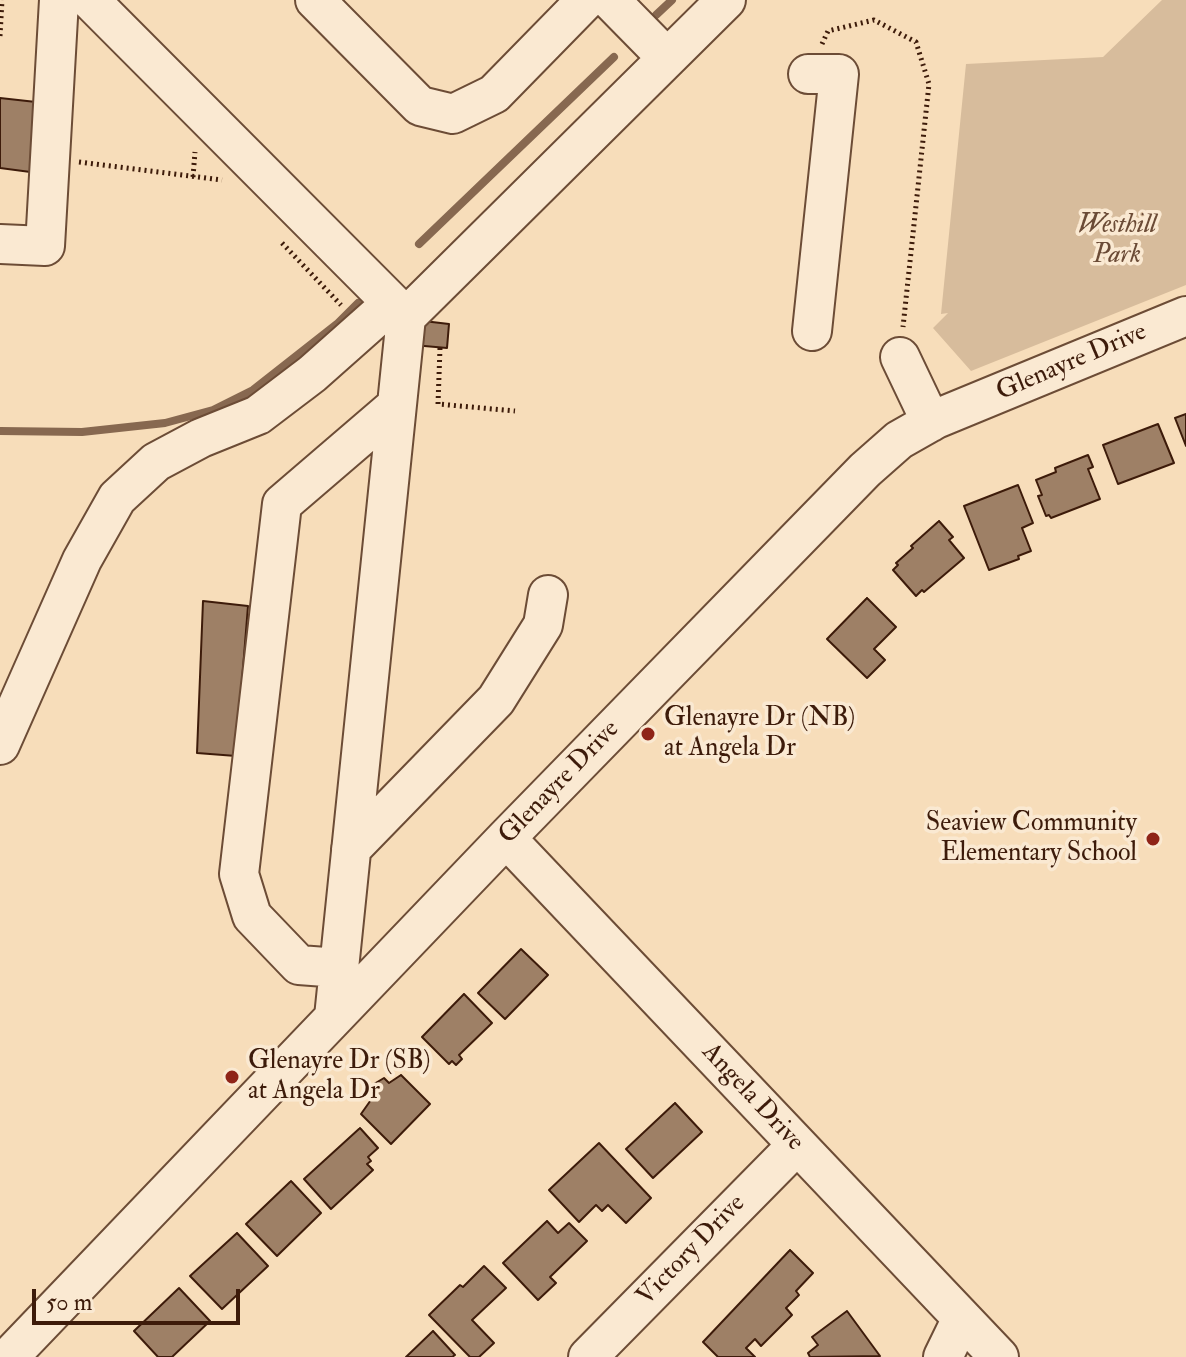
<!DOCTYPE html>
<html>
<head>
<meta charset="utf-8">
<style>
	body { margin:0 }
	#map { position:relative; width:1186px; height:1357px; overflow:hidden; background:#f7ddba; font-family:"IM FELL Double Pica",serif }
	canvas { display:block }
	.scale { position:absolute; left:32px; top:1289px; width:208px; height:36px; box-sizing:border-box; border:4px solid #3d1b0a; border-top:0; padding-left:10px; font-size:24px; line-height:28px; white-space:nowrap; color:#3d1b0a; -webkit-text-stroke:6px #fae9d2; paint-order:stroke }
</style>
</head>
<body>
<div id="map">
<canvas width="1186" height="1357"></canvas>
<div class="scale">50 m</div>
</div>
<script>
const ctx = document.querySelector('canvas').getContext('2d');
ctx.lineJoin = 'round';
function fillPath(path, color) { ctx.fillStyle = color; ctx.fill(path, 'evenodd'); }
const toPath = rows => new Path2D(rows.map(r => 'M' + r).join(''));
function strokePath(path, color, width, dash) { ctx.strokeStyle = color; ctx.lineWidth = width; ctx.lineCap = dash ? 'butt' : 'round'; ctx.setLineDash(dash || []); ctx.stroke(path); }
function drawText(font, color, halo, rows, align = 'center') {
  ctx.font = font + ' "IM FELL Double Pica",serif'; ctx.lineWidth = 7; ctx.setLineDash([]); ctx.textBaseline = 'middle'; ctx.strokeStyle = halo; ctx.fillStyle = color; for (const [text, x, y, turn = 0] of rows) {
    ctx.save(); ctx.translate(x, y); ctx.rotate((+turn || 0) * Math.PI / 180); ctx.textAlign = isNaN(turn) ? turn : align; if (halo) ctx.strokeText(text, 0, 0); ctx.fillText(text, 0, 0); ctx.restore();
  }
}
fillPath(toPath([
	[1162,0,1186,0,1186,285,971,371,933,328,948,313,941,314,966,64,1103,57]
]), '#d7bc9c');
strokePath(toPath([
	[656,15,672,0],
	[419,244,614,57],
	[0,431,82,432,165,423,213,410,253,390,337,324,358,303]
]), '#876850', 8);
const building = toPath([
	[0,98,45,103,38,173,0,168,0,98],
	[415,320,449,324,447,348,413,345,415,320],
	[1186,414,1186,446,1175,418,1186,414],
	[1158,424,1174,463,1118,484,1103,445,1158,424],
	[1088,455,1093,467,1088,469,1100,499,1051,518,1049,515,1046,516,1038,496,1042,495,1036,480,1056,472,1055,468,1088,455],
	[1018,485,1033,523,1022,528,1031,551,1018,556,1019,559,989,570,964,506,1018,485],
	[939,521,953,537,949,540,964,558,924,592,922,590,916,596,893,570,898,565,896,563,913,548,911,546,939,521],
	[867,598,896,627,874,649,885,660,867,678,827,639,867,598],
	[203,601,248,606,236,756,197,753,203,601],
	[521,949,548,975,505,1019,478,993,521,949],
	[464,994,492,1023,459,1055,462,1059,456,1065,452,1061,449,1064,422,1037,464,994],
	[401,1075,430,1104,391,1144,361,1114,373,1097,368,1093,374,1084,384,1078,389,1083,401,1075],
	[675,1103,702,1132,653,1178,626,1149,675,1103],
	[360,1128,378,1148,368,1157,371,1161,367,1164,373,1170,331,1209,304,1179,360,1128],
	[599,1143,651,1198,626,1223,608,1205,602,1211,596,1205,579,1222,549,1190,599,1143],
	[291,1181,321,1213,277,1256,246,1224,291,1181],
	[547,1221,558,1233,569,1223,587,1241,550,1277,556,1283,538,1300,503,1263,547,1221],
	[237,1233,268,1266,222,1309,190,1276,237,1233],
	[790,1250,813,1273,796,1291,799,1295,786,1308,792,1315,761,1346,755,1339,746,1348,755,1357,718,1357,703,1342,790,1250],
	[484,1266,506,1288,472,1320,494,1343,479,1357,470,1357,429,1315,460,1285,463,1287,484,1266],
	[179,1288,210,1321,172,1357,158,1357,134,1331,179,1288],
	[847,1311,880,1356,810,1357,808,1353,818,1345,812,1337,847,1311],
	[433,1331,455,1355,452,1357,406,1357,433,1331]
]);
fillPath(building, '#9e8066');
strokePath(building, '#3d1b0a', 2);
const minor = toPath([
	[90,0,406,317],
	[315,0,420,106,453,114,494,94,585,1],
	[610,0,667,58],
	[808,74,839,74,812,331],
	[0,244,45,246,59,0],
	[900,357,931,422],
	[0,745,82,560,117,498,156,462,201,438,258,415,312,374,392,303],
	[506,838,999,1357],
	[351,849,496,700,543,625,548,595],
	[339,968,299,965,252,916,239,874,282,504,395,407],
	[334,1017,406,317,726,0],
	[9,1357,506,838,865,470,899,440,936,419,1186,316],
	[588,1357,797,1145],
	[943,1357,961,1320]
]);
strokePath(minor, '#6c4c36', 42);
strokePath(toPath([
	[0,36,2,0],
	[822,44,828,31,874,20,916,42,929,84,903,327],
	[79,162,222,180],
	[193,177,195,152],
	[282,243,341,305],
	[440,348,438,404,515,411]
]), '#3d1b0a', 5, [2, 4]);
strokePath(minor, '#fae9d2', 38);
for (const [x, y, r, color] of [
	[648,734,8,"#8f2418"],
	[1153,839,8,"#8f2418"],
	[232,1077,8,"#8f2418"]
]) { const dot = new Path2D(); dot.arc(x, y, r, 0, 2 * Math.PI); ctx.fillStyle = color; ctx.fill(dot); strokePath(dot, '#fae9d2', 3); }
drawText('italic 26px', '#6b4b36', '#fae9d2', [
	["Westhill",1117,226],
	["Park",1117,256]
]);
drawText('26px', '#3d1b0a', '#fae9d2', [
	["Glenayre Drive",1072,363,-23],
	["Glenayre Drive",560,783,-46],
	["Angela Drive",752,1098,47],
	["Victory Drive",692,1251,-46]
]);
drawText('26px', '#3d1b0a', '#fae9d2', [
	["Glenayre Dr (NB)",664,719],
	["at Angela Dr",664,749],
	["Seaview Community",1137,824,"right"],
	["Elementary School",1137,854,"right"],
	["Glenayre Dr (SB)",248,1062],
	["at Angela Dr",248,1092]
], 'left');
</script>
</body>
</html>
